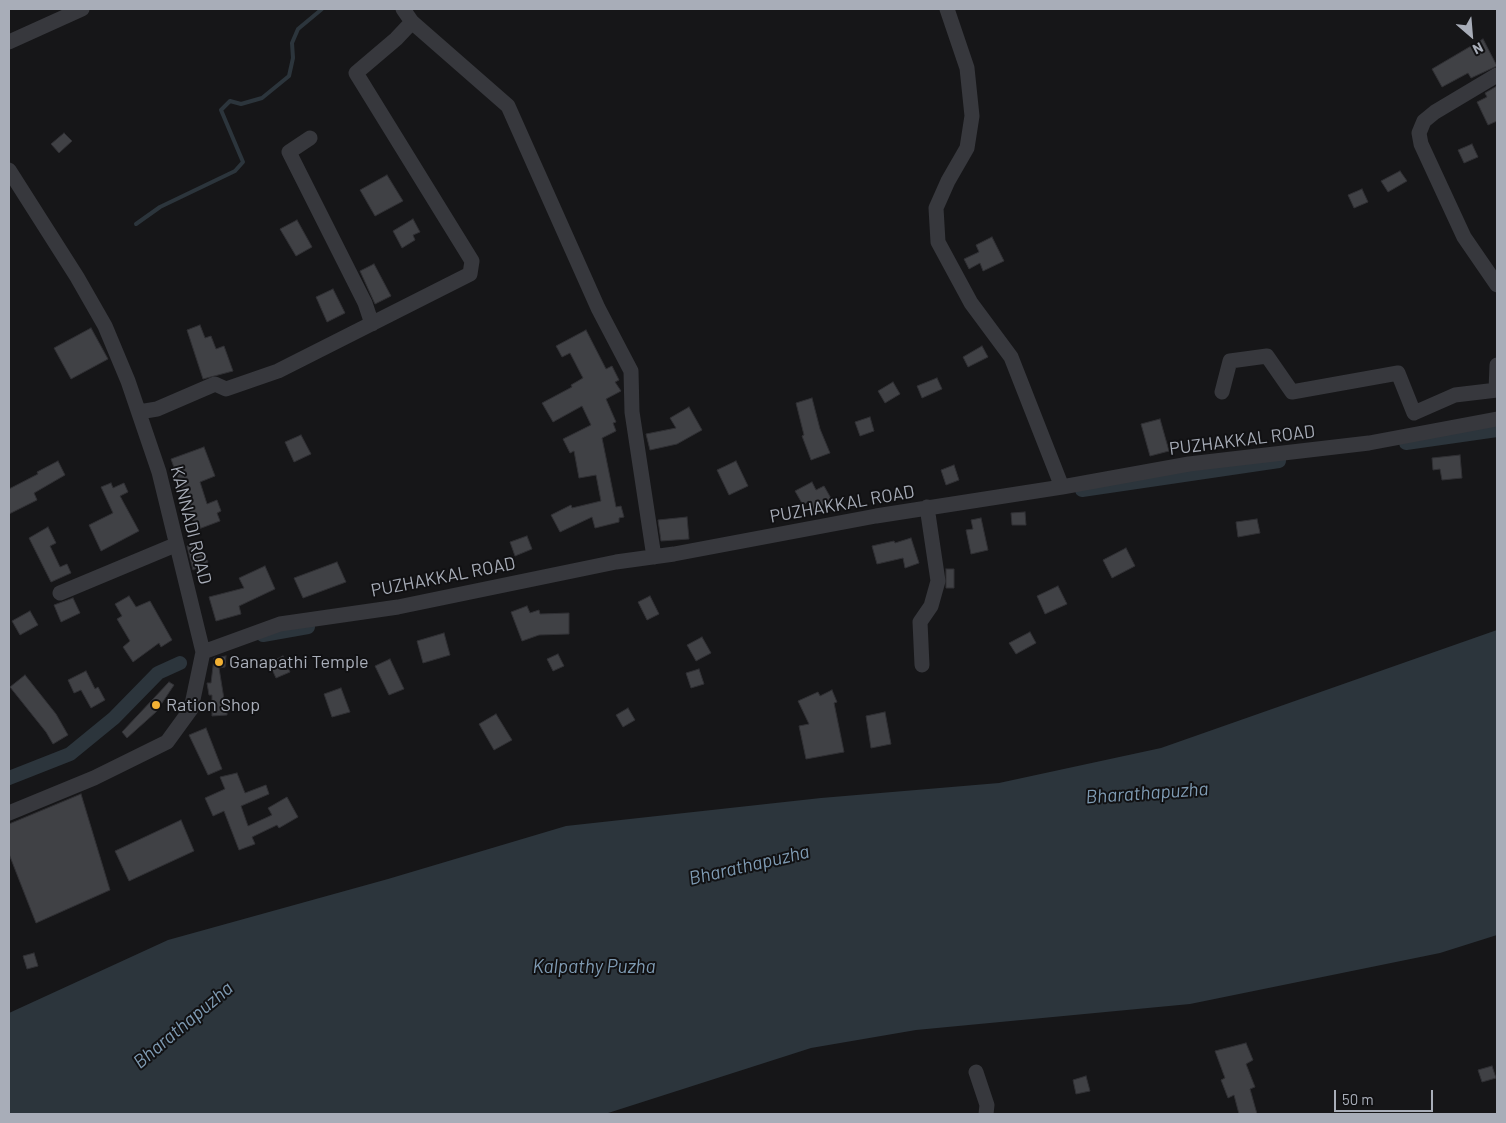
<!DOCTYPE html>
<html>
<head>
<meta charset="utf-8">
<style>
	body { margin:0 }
	#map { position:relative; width:1506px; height:1123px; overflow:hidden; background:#161618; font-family:Barlow,sans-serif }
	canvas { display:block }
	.frame { position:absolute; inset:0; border:10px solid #a8adb8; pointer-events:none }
	.north { position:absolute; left:1446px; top:10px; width:50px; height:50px; -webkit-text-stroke:4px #111113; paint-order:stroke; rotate:153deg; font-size:14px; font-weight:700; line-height:20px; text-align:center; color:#a8adb8 }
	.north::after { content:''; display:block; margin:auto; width:18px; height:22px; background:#a8adb8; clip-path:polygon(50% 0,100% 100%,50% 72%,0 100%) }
	.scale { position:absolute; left:1334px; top:1090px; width:99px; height:22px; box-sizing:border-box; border:2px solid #a8adb8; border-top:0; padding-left:6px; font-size:15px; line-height:18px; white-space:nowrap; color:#a8adb8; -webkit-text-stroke:4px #111113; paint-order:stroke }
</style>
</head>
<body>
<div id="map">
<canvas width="1506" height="1123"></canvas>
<div class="frame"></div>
<div class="north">N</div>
<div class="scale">50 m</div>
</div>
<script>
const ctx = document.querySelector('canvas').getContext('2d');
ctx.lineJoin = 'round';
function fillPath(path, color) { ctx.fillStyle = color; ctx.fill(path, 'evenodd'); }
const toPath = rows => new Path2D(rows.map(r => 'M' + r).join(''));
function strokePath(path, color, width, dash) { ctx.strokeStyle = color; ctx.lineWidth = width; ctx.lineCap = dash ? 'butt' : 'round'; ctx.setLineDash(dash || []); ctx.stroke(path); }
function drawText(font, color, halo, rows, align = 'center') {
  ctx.font = font + ' Barlow,sans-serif'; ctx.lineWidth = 4; ctx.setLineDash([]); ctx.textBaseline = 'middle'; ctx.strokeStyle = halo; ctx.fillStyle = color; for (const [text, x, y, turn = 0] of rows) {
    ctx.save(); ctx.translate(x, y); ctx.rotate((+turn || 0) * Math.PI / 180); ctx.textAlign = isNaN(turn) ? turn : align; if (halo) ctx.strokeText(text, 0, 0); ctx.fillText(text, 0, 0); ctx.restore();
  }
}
fillPath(toPath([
	[1497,630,1497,935,1440,953,1190,1004,916,1030,811,1048,605,1114,9,1114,9,1013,168,940,388,879,566,826,821,798,999,783,1161,748]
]), '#2c353c');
strokePath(toPath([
	[136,224,160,207,235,171,243,162,221,110,230,101,241,104,262,98,289,76,293,58,292,43,298,29,322,9]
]), '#2c353c', 4);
strokePath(toPath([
	[1406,443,1497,430],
	[1082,490,1279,461],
	[263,635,308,627],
	[9,778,70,754,114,718,158,673,180,663]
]), '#2c353c', 14);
const building = toPath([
	[1483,39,1497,66,1471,78,1468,73,1442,87,1432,69,1483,39],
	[1497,86,1497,121,1488,125,1477,102,1487,97,1485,93,1497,86],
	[64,133,72,141,59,153,51,144,64,133],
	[1472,144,1478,157,1464,163,1458,150,1472,144],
	[1400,171,1407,181,1388,192,1381,181,1400,171],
	[387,175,403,201,375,216,360,190,387,175],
	[1362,189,1368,202,1354,208,1348,195,1362,189],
	[413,219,420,232,413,235,415,240,402,248,393,231,413,219],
	[297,220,312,247,296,256,280,229,297,220],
	[992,237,1004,261,983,271,980,263,969,269,964,259,979,252,976,245,992,237],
	[374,264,391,296,375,304,360,271,374,264],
	[333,289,345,313,327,322,316,297,333,289],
	[200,325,205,338,211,336,216,349,224,346,233,371,203,379,187,330,200,325],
	[91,328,108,359,71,379,54,348,91,328],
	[586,330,606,369,612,366,619,380,615,382,621,391,606,399,616,422,613,423,616,431,602,438,616,507,621,506,624,517,619,518,619,522,595,528,592,517,560,532,551,515,571,505,572,508,601,501,596,475,579,478,574,451,570,453,563,439,591,425,582,406,553,422,542,403,572,387,571,385,583,378,570,353,562,357,556,346,586,330],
	[982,346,988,357,968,367,963,357,982,346],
	[937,378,942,389,922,398,917,386,937,378],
	[893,382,900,394,885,403,878,391,893,382],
	[812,398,820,429,830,453,811,460,802,436,804,435,796,403,812,398],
	[689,407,702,430,677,444,650,450,646,434,676,428,670,418,689,407],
	[870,417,874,431,860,436,855,422,870,417],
	[1160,419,1169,451,1150,456,1141,424,1160,419],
	[301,435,311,454,294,462,285,442,301,435],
	[204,447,215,476,200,482,207,504,217,500,221,511,217,513,220,521,196,530,171,459,204,447],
	[1460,455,1462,478,1442,480,1440,469,1433,470,1432,458,1460,455],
	[58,461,65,475,34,493,37,500,9,514,9,489,38,474,37,472,58,461],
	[736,461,748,486,729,495,717,470,736,461],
	[954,465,959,480,946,485,941,470,954,465],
	[812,482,816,490,824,486,832,500,813,510,809,501,803,505,795,491,812,482],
	[111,483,113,488,124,483,128,492,120,496,139,531,101,551,89,525,113,513,101,487,111,483],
	[1025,512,1026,525,1012,525,1011,513,1025,512],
	[687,517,689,539,661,541,658,520,687,517],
	[981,518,988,550,971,554,966,530,973,529,971,520,981,518],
	[1257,519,1260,533,1238,537,1236,522,1257,519],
	[48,527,56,543,50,546,60,567,67,564,71,573,51,582,29,538,48,527],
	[527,536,532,549,515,556,510,542,527,536],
	[911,538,919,563,905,568,903,558,877,564,872,546,894,541,895,543,911,538],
	[197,541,208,562,193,570,187,546,197,541],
	[1126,548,1135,566,1112,578,1103,560,1126,548],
	[337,562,346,582,303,598,294,578,337,562],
	[265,566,275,589,239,606,241,614,216,621,209,597,244,588,239,578,265,566],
	[946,569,954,569,954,588,946,588,946,569],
	[1058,586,1067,604,1045,614,1037,596,1058,586],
	[129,596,136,607,150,601,172,640,161,647,159,643,133,662,123,647,130,641,117,619,122,616,115,604,129,596],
	[650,596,659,614,647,620,638,602,650,596],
	[73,598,80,613,61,622,54,605,73,598],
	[527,606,530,613,539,610,540,614,569,613,569,634,539,635,522,641,511,612,527,606],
	[30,611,38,625,20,635,12,621,30,611],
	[1030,632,1036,643,1016,654,1009,643,1030,632],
	[444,633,450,655,423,663,417,641,444,633],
	[702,637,711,653,696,661,687,645,702,637],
	[558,654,564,666,553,671,547,659,558,654],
	[226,656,225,667,219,668,224,699,227,699,227,715,212,716,212,695,209,695,207,683,211,683,214,658,226,656],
	[283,656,290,672,276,678,269,663,283,656],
	[390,659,404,689,389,695,375,666,390,659],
	[699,669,704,684,691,688,686,673,699,669],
	[86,671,95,689,98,687,105,700,91,708,81,690,74,693,68,680,86,671],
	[25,675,56,714,68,735,53,744,46,732,10,687,25,675],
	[169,682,174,685,156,712,127,738,122,732,169,682],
	[341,688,350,712,332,717,324,694,341,688],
	[832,690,837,702,834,703,844,752,806,759,799,726,809,724,798,701,818,692,820,696,832,690],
	[628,708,635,720,623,727,616,715,628,708],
	[885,712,891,744,871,748,866,716,885,712],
	[496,714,512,740,494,750,479,724,496,714],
	[206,728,222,769,208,775,189,735,206,728],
	[237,773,245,793,266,785,269,794,241,806,248,826,272,815,268,808,287,797,298,817,279,828,277,825,252,837,255,844,239,850,224,811,213,816,205,798,225,789,220,777,237,773],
	[81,794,110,890,36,923,9,854,9,824,81,794],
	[181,820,194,851,129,881,115,851,181,820],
	[34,953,38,966,27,969,23,956,34,953],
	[1246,1043,1253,1060,1246,1064,1255,1087,1250,1089,1257,1114,1239,1114,1234,1095,1228,1098,1221,1080,1225,1078,1215,1051,1246,1043],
	[1492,1066,1496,1078,1482,1082,1478,1070,1492,1066],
	[1086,1076,1090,1091,1076,1094,1073,1080,1086,1076]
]);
fillPath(building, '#404145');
strokePath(building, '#303034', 1);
strokePath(toPath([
	[947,9,967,68,972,116,967,148,948,181,936,208,938,242,971,303,1011,357,1062,487],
	[412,22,508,106,598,308,631,371,632,412,654,557],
	[9,42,82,9],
	[1497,75,1435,112,1424,121,1419,133,1421,144,1464,237,1497,285],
	[310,138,289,152,365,303,372,324],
	[9,170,77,277,105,326,128,381,159,472,203,652,191,709,167,742,94,778,9,813],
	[1496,390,1497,365],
	[1222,392,1230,361,1267,356,1292,392,1398,373,1414,413,1455,395,1497,390],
	[139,412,157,409,215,384,226,389,278,371,470,274,472,261,356,73,396,39,412,22,403,9],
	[60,593,175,545],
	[203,652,280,624,398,607,616,562,674,554,876,516,1062,487,1189,464,1369,443,1497,419],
	[922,665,920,622,931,606,938,581,927,507],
	[976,1072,987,1105,986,1114]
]), '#37383d', 15);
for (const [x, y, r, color] of [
	[219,662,5,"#f2b134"],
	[156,705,5,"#f2b134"]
]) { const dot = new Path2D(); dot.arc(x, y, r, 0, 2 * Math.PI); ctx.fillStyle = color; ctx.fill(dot); strokePath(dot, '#111113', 2); }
drawText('18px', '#a8adb8', '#111113', [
	["PUZHAKKAL ROAD",1242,440,-7],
	["PUZHAKKAL ROAD",842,504,-10],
	["KANNADI ROAD",191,525,76],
	["PUZHAKKAL ROAD",443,577,-11]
]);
drawText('18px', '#a8adb8', '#111113', [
	["Ganapathi Temple",229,662],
	["Ration Shop",166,705]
], 'left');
drawText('italic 19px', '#7f9bb3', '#111113', [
	["Bharathapuzha",1147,793,-4],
	["Bharathapuzha",749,865,-13],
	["Kalpathy Puzha",594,967],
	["Bharathapuzha",183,1025,-40]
]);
</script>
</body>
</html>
